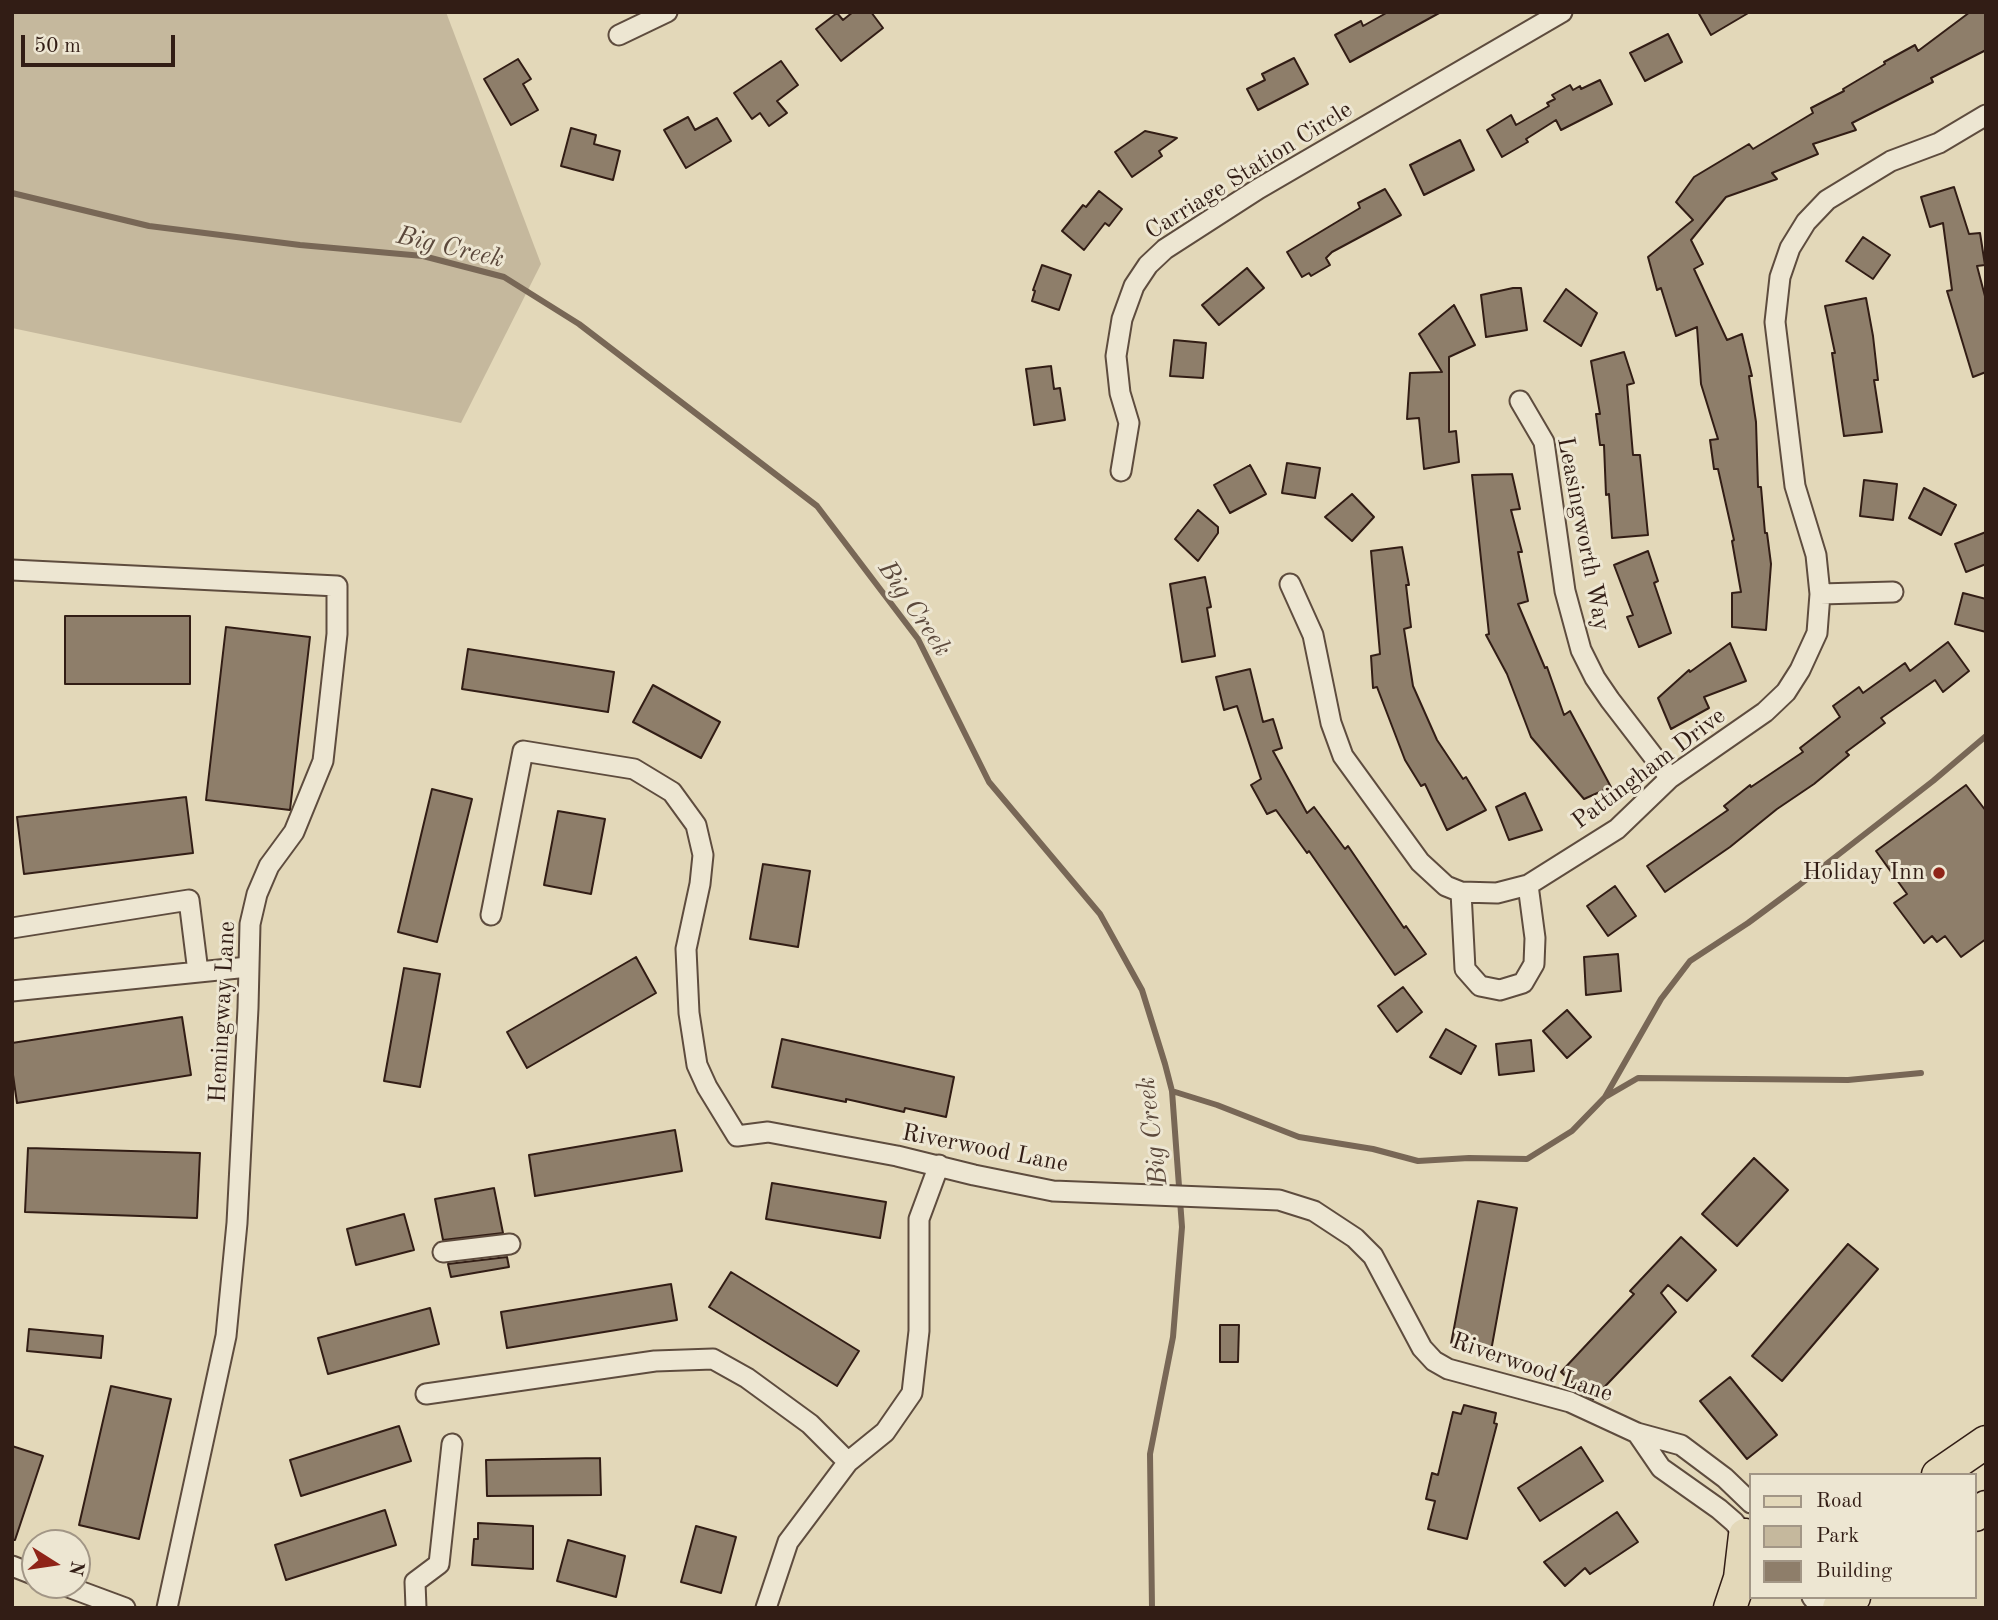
<!DOCTYPE html>
<html>
<head>
<meta charset="utf-8">
<style>
	body { margin:0 }
	#map { position:relative; width:1998px; height:1620px; overflow:hidden; background:#e3d8b9; font-family:"Old Standard TT",serif }
	canvas { display:block }
	.frame { position:absolute; inset:0; border:14px solid #321d15; pointer-events:none }
	.legend { position:absolute; left:1749px; top:1473px; width:228px; height:126px; box-sizing:border-box; background:#ede6d2; border:2px solid #a29686; margin:0; padding:9px 12px; list-style:none; font-size:21px; color:#321d15 }
	.legend li { display:flex; align-items:center; gap:14px; height:35px }
	.legend b { width:35px; border:2px solid #a29686 }
	.north { position:absolute; left:21px; top:1529px; width:70px; height:70px; box-sizing:border-box; background:#ede6d2; border:2px solid #a29686; border-radius:50%; rotate:102deg; font-size:19px; font-weight:700; line-height:28px; text-align:center; color:#321d15 }
	.north::after { content:''; display:block; margin:auto; width:24px; height:32px; background:#8f2418; clip-path:polygon(50% 0,100% 100%,50% 72%,0 100%) }
	.scale { position:absolute; left:21px; top:35px; width:154px; height:32px; box-sizing:border-box; border:4px solid #321d15; border-top:0; padding-left:9px; font-size:21px; line-height:24px; white-space:nowrap; color:#321d15; -webkit-text-stroke:5px #ede6d2; paint-order:stroke }
</style>
</head>
<body>
<div id="map">
<canvas width="1998" height="1620"></canvas>
<div class="frame"></div>
<ul class="legend">
<li><b style="height:9px;background:#e3d8b9"></b>Road</li>
<li><b style="height:19px;background:#c5b89d"></b>Park</li>
<li><b style="height:19px;background:#8e7e6a"></b>Building</li>
</ul>
<div class="north">N</div>
<div class="scale">50 m</div>
</div>
<script>
const ctx = document.querySelector('canvas').getContext('2d');
ctx.lineJoin = 'round';
function fillPath(path, color) { ctx.fillStyle = color; ctx.fill(path, 'evenodd'); }
const toPath = rows => new Path2D(rows.map(r => 'M' + r).join(''));
function strokePath(path, color, width, dash) { ctx.strokeStyle = color; ctx.lineWidth = width; ctx.lineCap = dash ? 'butt' : 'round'; ctx.setLineDash(dash || []); ctx.stroke(path); }
function drawText(font, color, halo, rows, align = 'center') {
  ctx.font = font + ' "Old Standard TT",serif'; ctx.lineWidth = 6; ctx.setLineDash([]); ctx.textBaseline = 'middle'; ctx.strokeStyle = halo; ctx.fillStyle = color; for (const [text, x, y, turn = 0] of rows) {
    ctx.save(); ctx.translate(x, y); ctx.rotate((+turn || 0) * Math.PI / 180); ctx.textAlign = isNaN(turn) ? turn : align; if (halo) ctx.strokeText(text, 0, 0); ctx.fillText(text, 0, 0); ctx.restore();
  }
}
fillPath(toPath([
	[12,12,446,12,541,264,461,423,12,328]
]), '#c5b89d');
strokePath(toPath([
	[12,193,149,226,300,245,423,256,504,277,579,324,817,506,918,639,989,782,1100,914,1142,990,1165,1064,1172,1091,1182,1227,1173,1337,1150,1454,1152,1608],
	[1172,1091,1217,1105,1299,1137,1373,1149,1418,1161,1469,1158,1527,1159,1572,1131,1605,1097,1661,999,1690,961,1748,923,1798,886,1933,781,1986,736],
	[1607,1096,1638,1078,1848,1080,1921,1073]
]), '#786756', 6);
const building = toPath([
	[853,12,871,12,883,28,841,61,816,29,837,13,843,20,853,12],
	[1388,12,1441,12,1350,62,1335,35,1361,21,1363,26,1388,12],
	[1698,12,1750,12,1711,35,1698,12],
	[1970,12,1986,12,1986,50,1931,78,1933,82,1852,123,1856,130,1813,144,1818,154,1772,173,1777,179,1726,197,1691,240,1703,264,1694,269,1727,340,1742,334,1752,376,1749,376,1756,422,1758,487,1761,487,1765,533,1767,533,1771,564,1766,630,1732,627,1732,593,1741,592,1732,541,1734,540,1718,469,1714,469,1710,440,1718,439,1701,384,1697,327,1676,336,1661,288,1657,290,1648,257,1693,220,1676,202,1694,177,1749,144,1753,149,1813,113,1811,108,1844,91,1843,89,1885,64,1884,62,1915,45,1918,51,1970,12],
	[1668,34,1682,62,1645,81,1630,53,1668,34],
	[1294,58,1308,84,1258,110,1247,89,1265,80,1262,74,1294,58],
	[518,59,531,79,523,84,538,110,511,125,484,79,518,59],
	[781,61,798,85,777,101,787,113,769,126,760,113,752,119,734,93,781,61],
	[1600,80,1612,104,1561,130,1556,120,1526,139,1528,142,1502,157,1487,130,1511,115,1516,125,1549,106,1547,103,1555,99,1552,95,1570,85,1573,90,1580,86,1581,89,1600,80],
	[688,117,695,130,717,118,731,141,686,168,664,130,688,117],
	[571,128,596,135,594,144,620,151,613,180,561,166,571,128],
	[1145,131,1177,138,1159,151,1162,156,1132,177,1115,152,1145,131],
	[1460,140,1474,170,1424,195,1410,165,1460,140],
	[1954,187,1969,234,1980,233,1985,265,1977,266,1986,300,1986,372,1973,377,1947,291,1952,290,1943,223,1930,227,1921,197,1954,187],
	[1385,189,1401,215,1332,252,1326,258,1330,265,1311,276,1309,273,1302,277,1287,252,1360,208,1358,203,1385,189],
	[1099,191,1122,209,1109,226,1105,223,1084,250,1062,231,1083,205,1086,207,1099,191],
	[1863,237,1890,255,1873,279,1846,261,1863,237],
	[1042,265,1071,275,1059,310,1032,301,1035,291,1033,290,1042,265],
	[1247,268,1264,288,1219,325,1202,305,1247,268],
	[1513,288,1521,288,1527,330,1486,337,1481,295,1513,288],
	[1566,289,1597,313,1581,346,1544,321,1566,289],
	[1866,298,1873,336,1878,380,1874,380,1882,432,1844,436,1832,353,1835,353,1825,306,1866,298],
	[1454,305,1475,345,1449,357,1449,432,1456,431,1459,462,1424,469,1419,418,1407,419,1410,373,1442,372,1419,334,1454,305],
	[1174,340,1206,343,1203,378,1170,376,1174,340],
	[1624,352,1634,383,1627,385,1633,455,1640,455,1648,535,1612,538,1609,494,1606,495,1604,445,1600,445,1596,414,1600,414,1591,361,1624,352],
	[1051,366,1054,389,1060,388,1065,420,1034,425,1026,369,1051,366],
	[1287,463,1320,468,1315,498,1282,493,1287,463],
	[1250,465,1266,494,1230,513,1214,485,1250,465],
	[1512,474,1520,509,1511,510,1522,552,1518,552,1528,601,1518,604,1545,668,1547,667,1564,715,1570,711,1611,787,1584,799,1531,737,1507,674,1486,635,1489,634,1472,475,1512,474],
	[1864,480,1897,484,1893,520,1860,516,1864,480],
	[1924,488,1956,505,1941,535,1909,518,1924,488],
	[1352,494,1374,517,1352,541,1325,517,1352,494],
	[1198,510,1218,527,1218,533,1198,561,1175,539,1198,510],
	[1986,532,1986,564,1966,572,1955,544,1986,532],
	[1402,547,1409,585,1406,585,1411,627,1404,629,1413,686,1437,740,1463,779,1466,777,1486,810,1447,830,1425,784,1421,786,1405,760,1377,687,1373,688,1371,656,1380,654,1371,551,1402,547],
	[1648,551,1658,581,1654,583,1671,633,1639,647,1627,617,1633,615,1614,565,1648,551],
	[1205,577,1211,607,1207,608,1215,656,1182,662,1170,584,1205,577],
	[1963,593,1986,599,1986,632,1955,624,1963,593],
	[65,616,190,616,190,684,65,684,65,616],
	[226,627,310,637,290,810,206,800,226,627],
	[1948,642,1969,671,1943,692,1935,680,1881,718,1885,723,1846,752,1849,755,1814,784,1777,809,1730,847,1665,892,1647,866,1728,810,1724,806,1750,785,1751,787,1803,752,1800,748,1840,717,1833,706,1859,687,1863,693,1905,663,1910,671,1948,642],
	[1730,643,1746,681,1704,697,1709,708,1671,729,1658,698,1689,670,1690,672,1730,643],
	[468,649,614,672,608,712,462,689,468,649],
	[1250,669,1263,722,1273,719,1282,748,1273,751,1307,813,1314,807,1345,849,1348,846,1404,928,1406,926,1426,954,1395,975,1309,851,1307,853,1276,810,1267,814,1251,785,1261,779,1237,706,1224,710,1216,677,1250,669],
	[653,685,720,722,701,758,633,722,653,685],
	[1966,785,1986,811,1986,939,1961,957,1945,936,1937,942,1932,936,1924,943,1894,903,1907,894,1876,851,1966,785],
	[432,789,472,799,437,942,398,932,432,789],
	[1525,793,1542,830,1509,840,1496,807,1525,793],
	[186,797,193,853,24,874,17,817,186,797],
	[558,811,605,819,591,894,544,885,558,811],
	[763,864,810,871,798,947,750,939,763,864],
	[1615,886,1636,916,1608,936,1587,906,1615,886],
	[1618,954,1621,991,1586,995,1584,957,1618,954],
	[636,957,656,993,527,1068,507,1032,636,957],
	[404,968,440,974,420,1087,384,1081,404,968],
	[1403,987,1422,1012,1397,1032,1378,1006,1403,987],
	[1567,1010,1591,1037,1567,1058,1543,1031,1567,1010],
	[182,1017,191,1075,17,1103,12,1068,12,1043,182,1017],
	[1446,1029,1476,1046,1461,1074,1430,1057,1446,1029],
	[782,1039,954,1077,946,1117,905,1108,904,1112,846,1099,846,1102,772,1087,782,1039],
	[1531,1040,1534,1071,1499,1075,1496,1044,1531,1040],
	[675,1130,682,1171,535,1196,529,1155,675,1130],
	[28,1148,200,1153,197,1218,25,1212,28,1148],
	[1754,1158,1788,1190,1737,1246,1702,1214,1754,1158],
	[772,1183,886,1202,880,1238,766,1219,772,1183],
	[494,1188,503,1233,443,1240,435,1199,494,1188],
	[1478,1201,1517,1208,1491,1351,1451,1344,1478,1201],
	[404,1214,414,1250,356,1265,347,1229,404,1214],
	[1681,1237,1716,1270,1687,1301,1668,1285,1661,1293,1676,1312,1593,1399,1587,1396,1561,1372,1634,1294,1630,1291,1681,1237],
	[1848,1244,1878,1269,1782,1381,1752,1356,1848,1244],
	[507,1257,509,1267,451,1277,448,1264,507,1257],
	[731,1272,859,1351,837,1386,709,1307,731,1272],
	[671,1284,677,1320,507,1348,501,1312,671,1284],
	[430,1308,439,1344,328,1374,318,1338,430,1308],
	[1220,1325,1239,1325,1238,1362,1220,1362,1220,1325],
	[29,1329,103,1336,101,1358,27,1351,29,1329],
	[1730,1377,1777,1435,1747,1459,1700,1401,1730,1377],
	[111,1386,171,1399,139,1539,79,1525,111,1386],
	[1464,1405,1496,1413,1494,1423,1497,1424,1467,1539,1428,1529,1435,1501,1426,1499,1432,1473,1438,1475,1453,1412,1461,1414,1464,1405],
	[399,1426,411,1461,301,1496,290,1460,399,1426],
	[12,1446,43,1456,15,1540,12,1540,12,1446],
	[1581,1447,1603,1481,1540,1521,1518,1488,1581,1447],
	[600,1458,601,1495,487,1496,486,1460,600,1458],
	[385,1510,396,1545,286,1580,275,1545,385,1510],
	[1617,1512,1638,1542,1590,1574,1585,1568,1565,1586,1544,1562,1617,1512],
	[478,1523,533,1526,533,1569,472,1565,474,1539,478,1539,478,1523],
	[696,1526,736,1537,721,1593,681,1582,696,1526],
	[568,1540,625,1556,616,1597,557,1581,568,1540]
]);
fillPath(building, '#8e7e6a');
strokePath(building, '#321d15', 2);
const minor = toPath([
	[619,35,667,12],
	[1520,401,1544,442,1565,591,1581,650,1595,678,1610,700,1670,778],
	[1121,471,1129,423,1120,393,1116,356,1122,319,1134,286,1148,265,1165,249,1258,189,1562,12],
	[12,570,337,586,337,634,323,761,294,832,269,866,257,894,250,924,248,1008,237,1223,226,1336,167,1608],
	[1290,584,1313,635,1331,723,1343,756,1420,862,1446,886,1461,892,1497,893,1528,885,1617,829,1670,778,1765,712,1786,692,1800,670,1817,633,1820,594,1816,555,1795,486,1775,322,1780,277,1790,248,1806,222,1827,200,1891,161,1939,143,1986,115],
	[1820,594,1893,592],
	[1461,892,1465,969,1480,986,1500,990,1523,983,1534,964,1535,938,1528,885],
	[491,915,523,751,634,769,672,792,696,825,703,855,700,884,686,949,689,1013,697,1065,707,1087,737,1136,768,1132,897,1156,974,1175,1053,1191,1279,1200,1314,1211,1355,1238,1373,1256,1422,1348,1434,1361,1448,1369,1570,1402,1637,1433,1681,1445,1725,1478,1751,1503],
	[12,928,189,900,198,972],
	[12,991,248,967],
	[443,1252,510,1244],
	[426,1394,655,1361,713,1359,747,1378,810,1424,848,1462],
	[1637,1433,1661,1468,1719,1509,1734,1522,1751,1543],
	[12,1566,35,1575],
	[63,1585,125,1608],
	[1812,1597,1821,1608],
	[416,1608,415,1582,439,1564,452,1444],
	[766,1608,788,1542,848,1462,885,1432,912,1393,919,1331,919,1219,939,1165]
]);
const primary = toPath([
	[1938,1475,1986,1442],
	[1975,1515,1986,1507],
	[1730,1608,1740,1578,1745,1535],
	[1839,1608,1854,1597]
]);
strokePath(minor, '#5e4c3e', 23);
strokePath(primary, '#321d15', 35);
strokePath(minor, '#ede6d2', 19);
strokePath(primary, '#e3d8b9', 32);
for (const [x, y, r, color] of [
	[1939,873,7,"#8f2418"]
]) { const dot = new Path2D(); dot.arc(x, y, r, 0, 2 * Math.PI); ctx.fillStyle = color; ctx.fill(dot); strokePath(dot, '#ede6d2', 2.5); }
drawText('24px', '#321d15', '#ede6d2', [
	["Carriage Station Circle",1249,171,-32],
	["Leasingworth Way",1583,534,79],
	["Pattingham Drive",1649,769,-37],
	["Hemingway Lane",223,1012,-87],
	["Riverwood Lane",985,1149,11],
	["Riverwood Lane",1532,1368,19]
]);
drawText('24px', '#321d15', '#ede6d2', [
	["Holiday Inn",1925,873]
], 'right');
drawText('italic 26px', '#5b483b', '#ede6d2', [
	["Big Creek",450,248,13],
	["Big Creek",914,609,56],
	["Big Creek",1153,1131,-97]
]);
</script>
</body>
</html>
